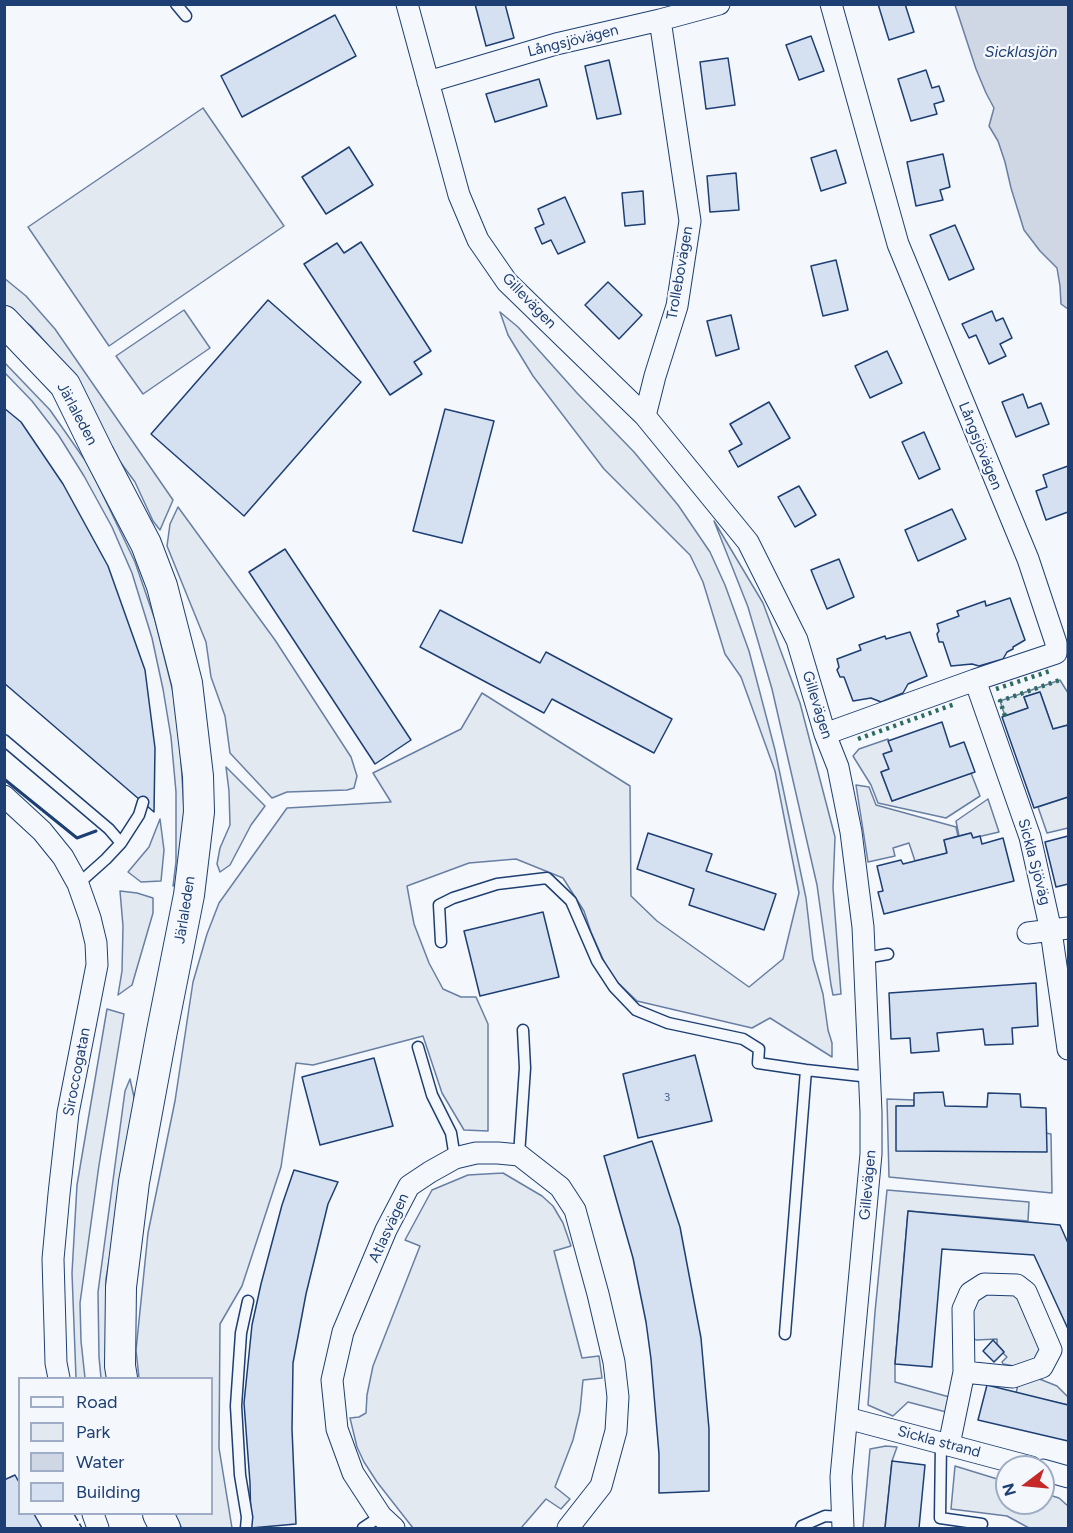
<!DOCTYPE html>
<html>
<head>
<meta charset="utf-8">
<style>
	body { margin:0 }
	#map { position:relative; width:1073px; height:1533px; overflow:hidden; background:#f4f7fb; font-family:Figtree,sans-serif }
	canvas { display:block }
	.frame { position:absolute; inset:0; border:6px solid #1d3f73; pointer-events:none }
	.legend { position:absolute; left:18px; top:1377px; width:195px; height:138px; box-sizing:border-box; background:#f4f7fb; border:2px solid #9eadc5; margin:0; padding:8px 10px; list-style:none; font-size:18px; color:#1d3f73 }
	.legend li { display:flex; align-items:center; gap:12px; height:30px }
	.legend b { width:30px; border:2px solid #9eadc5 }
	.north { position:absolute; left:995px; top:1455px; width:60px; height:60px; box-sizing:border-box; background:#f4f7fb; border:2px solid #9eadc5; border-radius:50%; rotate:254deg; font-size:16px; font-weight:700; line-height:24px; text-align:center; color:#1d3f73 }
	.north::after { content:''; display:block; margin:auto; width:21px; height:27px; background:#c62828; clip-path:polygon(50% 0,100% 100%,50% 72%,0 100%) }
</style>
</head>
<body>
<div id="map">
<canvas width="1073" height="1533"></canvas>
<div class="frame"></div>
<ul class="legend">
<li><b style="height:8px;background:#f4f7fb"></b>Road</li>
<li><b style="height:16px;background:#e3e9f0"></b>Park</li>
<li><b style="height:16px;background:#cfd7e4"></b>Water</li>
<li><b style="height:16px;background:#d5e0f0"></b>Building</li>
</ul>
<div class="north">N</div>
</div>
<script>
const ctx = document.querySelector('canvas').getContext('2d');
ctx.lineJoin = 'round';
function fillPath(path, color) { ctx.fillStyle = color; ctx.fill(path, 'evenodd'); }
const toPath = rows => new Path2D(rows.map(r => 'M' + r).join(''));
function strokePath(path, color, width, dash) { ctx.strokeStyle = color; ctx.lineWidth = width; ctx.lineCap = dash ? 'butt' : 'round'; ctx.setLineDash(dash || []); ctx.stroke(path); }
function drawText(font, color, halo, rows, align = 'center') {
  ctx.font = font + ' Figtree,sans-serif'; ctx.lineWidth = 4.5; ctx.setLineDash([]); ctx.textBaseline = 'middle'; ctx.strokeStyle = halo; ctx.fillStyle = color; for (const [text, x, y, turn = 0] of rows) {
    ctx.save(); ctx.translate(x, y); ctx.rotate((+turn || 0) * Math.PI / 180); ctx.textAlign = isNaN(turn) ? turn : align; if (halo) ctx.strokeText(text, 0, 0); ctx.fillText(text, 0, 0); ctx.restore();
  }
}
const green = toPath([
	[203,108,284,226,109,346,28,227,203,108],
	[4,278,26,296,55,329,173,500,160,530,153,521,135,482,93,425,64,363,31,326,5,305,4,278],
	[184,310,210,348,143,394,116,356,184,310],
	[500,312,518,327,577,393,634,452,678,505,710,552,725,585,749,651,775,750,806,898,813,959,823,994,828,1030,832,1043,832,1057,770,1018,752,1028,637,1001,610,975,591,932,584,911,563,878,516,859,469,863,407,886,414,924,429,963,443,989,461,997,476,997,488,1024,488,1131,464,1130,442,1093,423,1036,313,1065,296,1063,281,1167,242,1286,220,1324,219,1448,232,1528,182,1528,174,1514,212,1514,212,1378,139,1378,136,1350,148,1233,175,1101,193,982,207,934,219,903,287,808,391,802,373,773,461,729,482,693,630,786,631,896,657,921,749,987,783,959,799,893,775,771,741,677,725,654,703,582,690,555,604,469,533,376,508,335,500,312],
	[4,362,50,410,89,466,135,562,155,620,173,692,180,745,186,842,181,880,173,886,176,862,176,792,171,737,163,689,152,638,132,573,112,527,84,476,59,436,32,401,5,373,4,362],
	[178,507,275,640,351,757,357,776,354,788,347,790,287,792,272,798,230,753,225,716,211,677,206,642,167,546,170,524,178,507],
	[714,521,763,603,800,703,835,837,833,888,841,994,833,995,831,985,817,885,772,689,748,607,714,521],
	[1060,680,1068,693,1068,725,1053,729,1040,692,1024,697,1028,708,1005,716,1000,701,1060,680],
	[888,739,892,751,884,754,889,769,881,772,892,801,971,773,980,796,946,818,878,803,871,785,853,756,859,749,888,739],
	[226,767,265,806,251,825,230,865,220,872,217,864,220,848,230,825,229,791,226,767],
	[856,785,869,787,876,805,956,827,958,836,944,840,947,853,915,861,909,843,893,848,895,856,868,862,856,785],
	[1068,797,1068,828,1047,833,1038,807,1068,797],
	[988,799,999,832,973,838,971,833,959,836,956,821,988,799],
	[160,819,164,850,161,881,141,882,128,872,149,847,160,819],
	[120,891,137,893,153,898,153,913,132,985,118,995,122,971,123,926,120,891],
	[107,1009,124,1014,99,1165,80,1303,81,1341,85,1378,76,1378,72,1273,77,1185,107,1009],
	[130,1079,134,1097,133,1120,106,1279,106,1360,108,1378,101,1378,99,1357,98,1292,125,1091,130,1079],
	[887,1099,914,1100,914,1106,897,1106,1051,1134,1052,1193,889,1177,887,1099],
	[503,1173,542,1196,553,1206,563,1223,571,1246,554,1251,582,1358,599,1356,602,1378,583,1380,580,1411,573,1440,555,1487,570,1499,561,1509,546,1499,521,1528,413,1528,377,1482,364,1462,357,1447,350,1418,359,1417,366,1413,367,1395,373,1366,420,1246,405,1240,432,1190,468,1175,503,1173],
	[887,1190,1029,1202,1028,1221,908,1211,895,1364,895,1382,953,1398,950,1413,908,1402,893,1416,868,1405,875,1312,887,1190],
	[985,1293,1013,1293,1022,1300,1044,1349,1039,1358,1014,1366,1003,1364,1002,1362,1007,1357,1003,1353,1004,1352,997,1344,997,1339,976,1340,969,1335,972,1305,985,1293],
	[1037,1378,1057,1386,1068,1397,1068,1405,1016,1393,1019,1381,1037,1378],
	[886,1446,897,1447,892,1461,885,1528,863,1528,870,1449,886,1446],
	[955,1466,1007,1482,1007,1503,1043,1503,1043,1493,1059,1498,1068,1506,1068,1528,1029,1528,1007,1516,951,1509,955,1466]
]);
fillPath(green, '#e3e9f0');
strokePath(green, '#687fa3', 1.5);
const water = toPath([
	[955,5,1068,5,1068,309,1061,304,1060,286,1057,268,1040,251,1024,230,1011,188,1005,162,998,141,989,126,994,108,986,93,976,69,955,5]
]);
fillPath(water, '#cfd7e4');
strokePath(water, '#687fa3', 1.5);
const building = toPath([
	[475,4,505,4,514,38,486,46,475,4],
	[878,4,905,4,914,32,889,40,878,4],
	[335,15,356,56,242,117,221,76,335,15],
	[811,36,824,71,799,80,786,45,811,36],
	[728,58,735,105,706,109,700,62,728,58],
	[609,60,621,114,597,119,585,66,609,60],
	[926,70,932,88,939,86,944,101,934,104,937,114,911,121,898,79,926,70],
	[539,79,547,106,495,122,486,94,539,79],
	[349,147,373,185,326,214,302,177,349,147],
	[836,150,846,183,821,191,811,158,836,150],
	[943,154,950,187,940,190,943,200,916,206,907,162,943,154],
	[736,173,739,210,710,212,707,176,736,173],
	[643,191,645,224,625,226,622,193,643,191],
	[565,197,585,242,558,254,551,240,542,244,535,228,544,224,538,209,565,197],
	[955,225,974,269,949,280,930,235,955,225],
	[361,242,431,351,414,362,422,374,390,395,304,264,337,243,344,253,361,242],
	[836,260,848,310,823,316,811,266,836,260],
	[608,282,642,315,619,339,585,305,608,282],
	[268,300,361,382,244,516,151,434,268,300],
	[992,311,996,321,1003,318,1012,338,1000,344,1006,356,989,364,976,335,969,338,962,324,992,311],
	[731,315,739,349,716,356,707,321,731,315],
	[887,351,902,383,870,398,855,366,887,351],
	[1023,394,1028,408,1041,403,1049,424,1016,437,1002,402,1023,394],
	[769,402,790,438,738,467,729,451,742,444,730,424,769,402],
	[4,408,21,422,63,484,108,566,145,670,155,748,154,812,4,683,4,408],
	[445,409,494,421,462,543,413,531,445,409],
	[924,432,940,469,919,479,902,442,924,432],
	[1068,466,1068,512,1046,520,1036,491,1047,487,1043,475,1068,466],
	[799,486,816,515,795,527,778,497,799,486],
	[952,509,966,539,918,561,905,530,952,509],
	[285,549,411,740,375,764,249,572,285,549],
	[839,559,854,597,827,609,811,570,839,559],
	[1010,598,1025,640,1013,647,1013,649,1007,652,1003,659,979,666,972,664,951,666,943,642,939,642,937,634,939,631,937,624,959,616,957,611,985,601,986,606,1010,598],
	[440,610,540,663,546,652,672,719,654,753,552,699,544,713,420,647,440,610],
	[910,632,927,676,908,684,903,693,881,702,871,698,853,701,844,677,840,677,837,670,839,667,837,659,861,650,859,645,885,636,886,639,910,632],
	[1040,692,1053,729,1068,725,1068,797,1034,808,1002,717,1028,708,1024,697,1040,692],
	[942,722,950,747,964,742,975,772,892,801,881,772,889,769,883,754,892,751,888,741,942,722],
	[648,833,712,854,706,871,776,894,764,930,689,905,694,889,637,869,648,833],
	[971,833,973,838,980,836,982,844,1003,838,1014,881,884,914,878,892,883,891,877,866,901,860,903,864,947,853,944,840,971,833],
	[1068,836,1068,884,1056,887,1045,842,1068,836],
	[543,912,559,977,480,996,464,931,543,912],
	[1036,983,1038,1026,1012,1028,1013,1044,985,1045,983,1029,937,1033,939,1051,911,1053,910,1038,891,1039,889,993,1036,983],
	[695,1055,712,1121,638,1138,623,1074,695,1055],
	[374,1058,393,1126,320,1145,302,1077,374,1058],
	[943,1092,945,1106,987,1107,988,1093,1020,1094,1021,1107,1046,1108,1047,1152,896,1151,896,1106,914,1106,914,1093,943,1092],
	[652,1141,680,1227,701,1338,709,1429,709,1491,659,1493,659,1454,651,1359,646,1322,633,1258,604,1156,652,1141],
	[294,1170,338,1182,328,1204,306,1294,293,1363,292,1429,296,1524,251,1528,250,1483,244,1403,252,1325,261,1284,282,1205,294,1170],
	[908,1211,1060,1225,1068,1243,1068,1329,1034,1255,942,1249,932,1367,895,1364,908,1211],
	[993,1340,1004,1352,994,1362,983,1351,993,1340],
	[987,1385,1068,1405,1068,1441,978,1420,987,1385],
	[892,1461,925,1465,919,1528,885,1528,892,1461],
	[15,1475,20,1484,20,1514,34,1514,42,1528,4,1528,4,1480,15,1475]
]);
fillPath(building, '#d5e0f0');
strokePath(building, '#1d3f73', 1.5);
const service = toPath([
	[176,4,186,16],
	[4,740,109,829,121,843],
	[78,884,106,859,121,843,139,815,143,802],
	[441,942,439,905,453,898,497,884,547,878,571,901,597,961,614,987,636,1010,668,1023,743,1039,759,1049,758,1063,806,1070,870,1077],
	[865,958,888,954],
	[418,1047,432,1095,451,1133,455,1158],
	[519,1155,525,1068,523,1030],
	[785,1334,806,1070],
	[941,1443,940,1518,982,1524],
	[246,1528,247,1517,240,1475,236,1406,241,1333,248,1301],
	[363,1528,381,1516],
	[801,1528,802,1526,825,1516,842,1517]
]);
const minor = toPath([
	[407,4,459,195,478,240,507,282,645,416,748,542,797,640,825,734,838,767,851,832,863,927,871,1112,871,1154,841,1477,843,1528],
	[428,82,556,44,660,20,719,4],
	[645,416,655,376,677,306,690,221,660,20],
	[975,680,1030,837,1051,931,1068,1049],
	[825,734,975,680,1056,653,1056,643,1028,559,898,244,831,4],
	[4,796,42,831,63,857,78,884,90,918,96,943,97,965,68,1113,59,1194,53,1259,56,1363,59,1378],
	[1028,933,1068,928],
	[847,1418,1031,1467],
	[949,1445,964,1372,1013,1377,1042,1367,1051,1350,1026,1292,1017,1285,984,1284,970,1293,963,1309,964,1372],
	[1043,1470,1068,1477],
	[93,1514,98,1528],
	[394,1528,381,1516,353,1473,337,1429,332,1380,343,1332,386,1230,409,1186,430,1172,455,1158,476,1153,498,1153,519,1155,560,1187,575,1210,598,1294,614,1362,618,1397,616,1431,601,1486,568,1528]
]);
const secondary = toPath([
	[4,321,65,385,99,454,146,544,162,586,187,683,198,776,199,812,189,895,162,1031,134,1182,121,1287,120,1366,122,1378],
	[158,1514,165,1528]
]);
strokePath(service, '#1d3f73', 13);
strokePath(minor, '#1d3f73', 23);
strokePath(secondary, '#1d3f73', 32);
strokePath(service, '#f4f7fb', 10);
strokePath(minor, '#f4f7fb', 21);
strokePath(secondary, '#f4f7fb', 30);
strokePath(toPath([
	[996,689,1050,671],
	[1005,716,1000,701,1060,680],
	[858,739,955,704]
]), '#2c6c60', 4.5, [3, 4.5]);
strokePath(toPath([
	[74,1514,82,1528]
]), '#1d3f73', 1.5, [8, 3]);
strokePath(toPath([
	[4,779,77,838,96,831]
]), '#1d3f73', 3);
drawText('12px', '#4b6792', null, [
	["3",667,1097]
]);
drawText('15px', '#1d3f73', '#f4f7fb', [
	["Långsjövägen",573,41,-14],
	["Trollebovägen",680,273,-80],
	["Gillevägen",529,301,46],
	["Järlaleden",77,414,62],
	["Långsjövägen",980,446,68],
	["Gillevägen",817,705,73],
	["Sickla Sjöväg",1034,862,75],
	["Järlaleden",185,910,-81],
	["Siroccogatan",77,1072,-79],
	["Gillevägen",868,1185,-85],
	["Atlasvägen",389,1228,-65],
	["Sickla strand",939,1442,15]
]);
drawText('italic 16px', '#1d3f73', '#f4f7fb', [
	["Sicklasjön",1021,52]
]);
</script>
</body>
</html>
